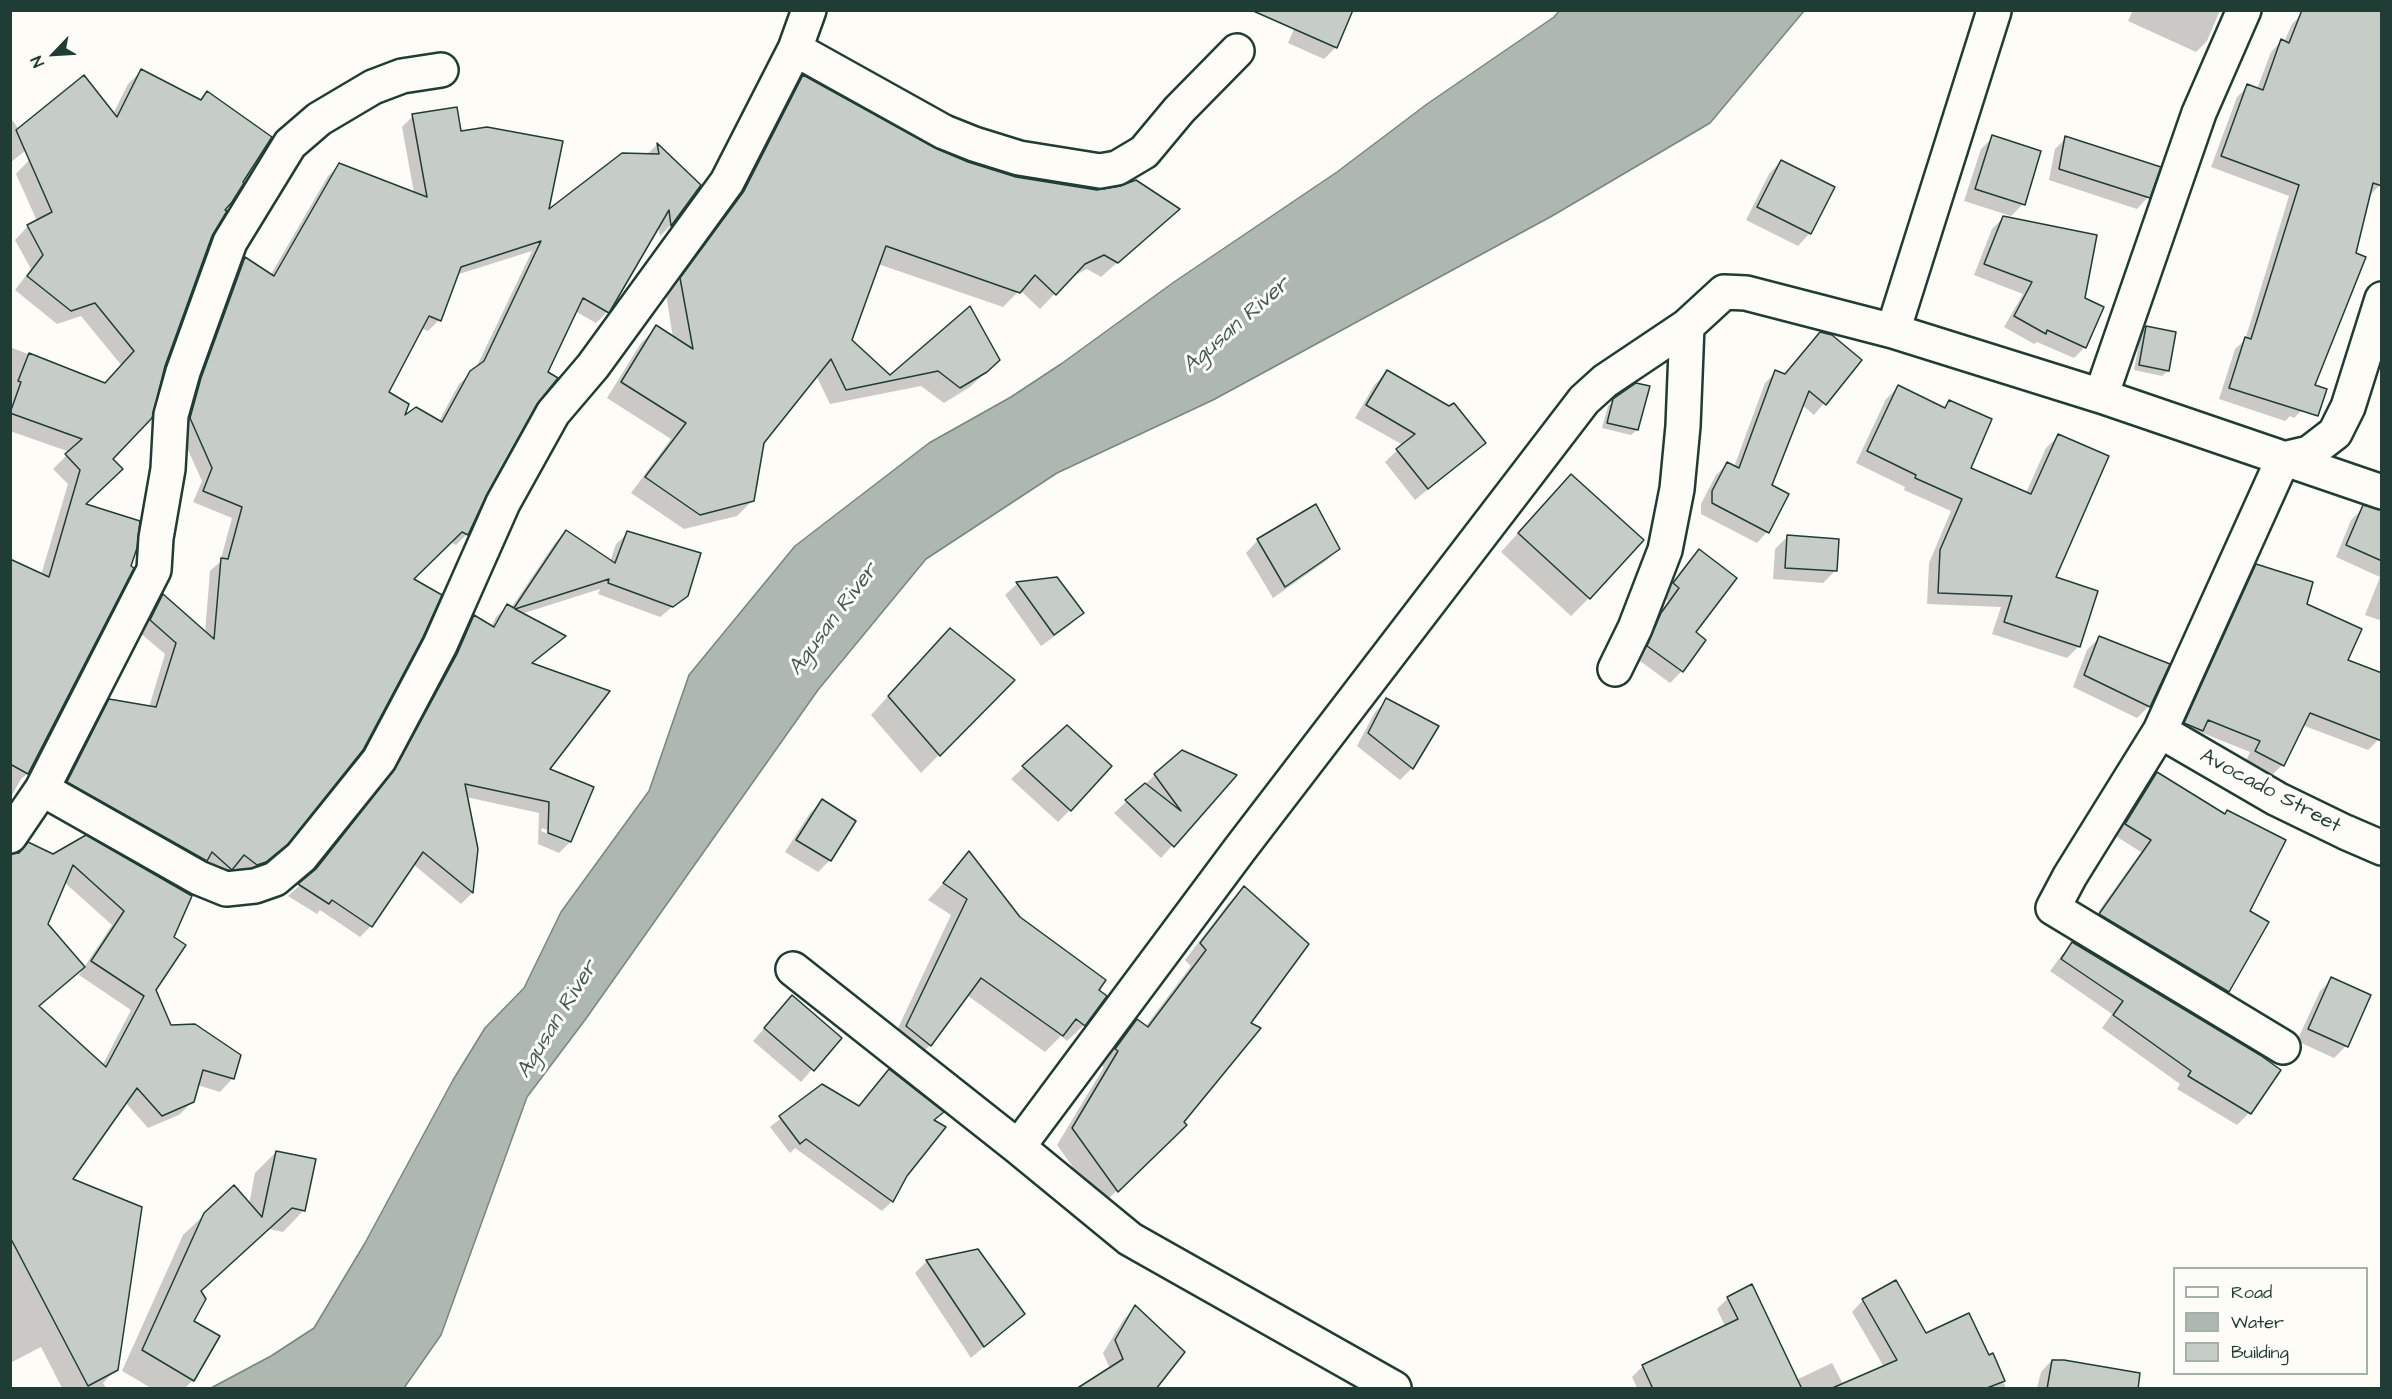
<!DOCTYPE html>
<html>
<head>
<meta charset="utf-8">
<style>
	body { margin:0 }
	#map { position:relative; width:2392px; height:1399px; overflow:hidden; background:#fdfcf7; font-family:"Architects Daughter",sans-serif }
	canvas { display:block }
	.frame { position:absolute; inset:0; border:12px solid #1f3d34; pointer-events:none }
	.legend { position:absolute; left:2173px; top:1267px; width:195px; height:108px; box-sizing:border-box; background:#fdfcf7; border:2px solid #a4b0a9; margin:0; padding:8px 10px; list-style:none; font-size:18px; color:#1f3d34 }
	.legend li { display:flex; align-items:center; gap:12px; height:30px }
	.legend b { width:30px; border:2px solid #a4b0a9 }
	.north { position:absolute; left:24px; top:24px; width:60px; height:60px; -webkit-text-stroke:4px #fdfcf7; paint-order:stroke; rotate:245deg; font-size:16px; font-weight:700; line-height:24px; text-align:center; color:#1f3d34 }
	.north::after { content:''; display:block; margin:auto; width:21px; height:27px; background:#1f3d34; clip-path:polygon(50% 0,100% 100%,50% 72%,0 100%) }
</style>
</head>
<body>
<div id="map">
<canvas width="2392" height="1399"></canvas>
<div class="frame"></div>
<ul class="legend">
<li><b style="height:8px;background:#fdfcf7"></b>Road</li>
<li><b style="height:16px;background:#aeb8b1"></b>Water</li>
<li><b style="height:16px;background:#c6cdc7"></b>Building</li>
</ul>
<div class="north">N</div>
</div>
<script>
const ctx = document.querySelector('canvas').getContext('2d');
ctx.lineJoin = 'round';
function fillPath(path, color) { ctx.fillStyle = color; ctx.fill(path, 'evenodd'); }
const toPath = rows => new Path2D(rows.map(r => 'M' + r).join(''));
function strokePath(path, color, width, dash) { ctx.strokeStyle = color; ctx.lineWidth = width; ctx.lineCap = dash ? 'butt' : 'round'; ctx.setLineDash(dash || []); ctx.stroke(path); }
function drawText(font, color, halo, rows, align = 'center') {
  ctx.font = font + ' "Architects Daughter",sans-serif'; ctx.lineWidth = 6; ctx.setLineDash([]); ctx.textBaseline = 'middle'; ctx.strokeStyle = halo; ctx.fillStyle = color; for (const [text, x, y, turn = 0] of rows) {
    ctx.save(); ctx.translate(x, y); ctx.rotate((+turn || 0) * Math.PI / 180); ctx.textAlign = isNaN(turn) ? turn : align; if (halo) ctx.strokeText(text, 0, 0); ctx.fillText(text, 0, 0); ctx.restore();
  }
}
const water = toPath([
	[1560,10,1804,11,1710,123,1552,216,1213,400,1057,473,926,559,818,690,585,1020,527,1097,441,1335,404,1388,211,1388,271,1356,314,1328,365,1243,453,1080,485,1028,524,988,561,912,649,791,689,675,795,546,929,443,1011,397,1061,364,1174,282,1337,172,1427,104,1554,17,1560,10]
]);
fillPath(water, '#aeb8b1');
strokePath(water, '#75877f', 1.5);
fillPath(toPath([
	[1302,10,1336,47,1324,59,1288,43],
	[2133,10,2220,10,2207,41,2196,52,2128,21],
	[2303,13,2380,185,2369,196,2305,407,2294,418,2290,416,2285,421,2219,399,2235,349,2245,340,2289,196,2211,167,2237,97,2248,86,2257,89,2271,52,2281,41,2284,42,2292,24],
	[141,71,199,101,207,93,223,210,111,459,83,505,132,568,27,774,21,779,10,799,10,560,41,575,68,484,53,469,70,452,10,431,10,347,105,384,122,366,81,316,57,324,15,290,31,269,15,240,28,226,37,221,16,174,29,160,113,114,128,84],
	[803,77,934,150,968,163,1016,178,1178,209,1101,277,1087,269,1070,278,1040,309,1020,290,1003,307,878,264,850,340,890,377,998,360,970,387,944,403,921,386,830,404,816,375,763,442,753,500,737,516,684,529,631,493,671,439,607,398,641,343,657,327,673,338,666,294,728,208,788,92],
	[413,116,460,132,547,212,646,155,657,145,699,186,670,226,660,236,658,225,607,312,596,323,575,311,546,373,535,403,485,493,467,534,456,545,450,542,412,579,274,855,253,873,245,876,233,866,219,880,57,793,98,712,110,701,149,707,165,654,139,632,152,607,163,596,205,633,210,571,220,562,232,518,193,502,202,481,179,430,234,270,245,259,270,276,328,176,339,165,414,193,402,127],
	[532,251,476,368,459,384,439,421,402,419,387,393,421,328,428,331,439,320,456,275],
	[10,117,31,146,10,163],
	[1993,137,2023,204,2011,216,1964,201,1981,149],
	[2066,138,2148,197,2137,209,2049,180,2055,149],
	[1781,161,1810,233,1798,246,1746,220,1769,174],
	[2003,218,2083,299,2085,347,2074,358,2037,342,2034,344,2004,327,2023,294,1974,275,1992,229],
	[2147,328,2168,371,2162,376,2134,370,2141,333],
	[1821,333,1860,360,1814,415,1802,405,1770,486,1767,532,1757,543,1701,514,1701,504,1716,475,1727,464,1734,467,1765,383,1776,372,1784,375],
	[1387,372,1484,443,1415,500,1385,462,1403,445,1355,418,1375,384],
	[1898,387,1943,408,1949,402,1969,468,2026,493,2046,448,2058,436,2054,578,2079,646,2067,658,1992,634,2001,607,1927,604,1929,563,1951,511,1904,490,1905,487,1856,463,1886,399],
	[1614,400,1637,430,1631,435,1602,428,1608,406],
	[1553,494,1589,598,1571,616,1501,552],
	[2362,509,2382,517,2382,621,2365,615,2380,577,2336,557,2351,520],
	[566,532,610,562,616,544,628,533,687,595,660,617,598,594,600,589,521,614,564,636,531,664,548,769,570,842,559,853,538,844,539,813,466,797,476,849,472,893,461,904,413,864,371,926,360,937,320,910,317,914,288,896,309,877,385,782,446,667,463,628,474,617,491,627,496,617,507,606,511,608,555,543],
	[542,828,567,839,567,842,541,831],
	[1788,536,1835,571,1823,583,1773,579,1775,549],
	[1258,540,1338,549,1326,561,1273,598,1246,553],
	[1699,551,1682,671,1670,683,1636,658,1649,627,1668,601,1662,596,1687,563],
	[2257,565,2305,605,2346,661,2379,739,2368,750,2302,725,2282,765,2271,776,2245,763,2250,752,2200,732,2191,741,2174,734,2246,576],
	[1057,578,1082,613,1070,625,1041,646,1005,595,1017,584],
	[2099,638,2149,706,2137,718,2073,687,2087,650],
	[932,648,1013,680,921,773,871,715],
	[1387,700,1412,768,1400,780,1357,746,1375,712],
	[1067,727,1070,810,1058,822,1011,779],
	[2157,774,2248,912,2267,923,2227,993,2227,989,2098,912,2141,852,2114,835,2146,785],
	[1155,775,1235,776,1161,858,1114,813],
	[822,801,830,860,818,872,785,852,810,813],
	[86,837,172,938,154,990,170,1027,233,1078,220,1092,197,1085,193,1101,179,1115,148,1128,125,1102,71,1179,116,1369,103,1383,106,1388,62,1388,41,1347,10,1363,10,856,53,855],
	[64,882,112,925,79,975,131,1010,102,1066,38,1007,69,980,46,924],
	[969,854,1019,918,1105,997,1084,1025,1067,1041,1061,1036,1045,1052,967,995,930,1045,914,1062,891,1043,951,915,928,900],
	[1244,888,1249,1023,1169,1140,1101,1206,1057,1145,1104,1067,1100,1065,1121,1036,1137,1021,1145,1027,1191,966,1185,960,1228,904],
	[2097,914,2226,993,2216,1003,2089,926],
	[2073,944,2249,1113,2237,1125,2177,1089,2180,1084,2102,1028,2112,1014,2050,971,2061,956],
	[2332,979,2369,996,2346,1046,2334,1058,2297,1041,2320,991],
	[792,997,839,1038,801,1082,753,1041],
	[822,1086,858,1107,933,1121,892,1201,882,1211,795,1148,790,1153,770,1127],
	[276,1152,304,1210,283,1232,269,1229,200,1292,192,1321,193,1380,185,1388,151,1388,122,1371,183,1235,205,1214,249,1205,255,1173],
	[927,1261,1023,1313,971,1358,915,1273],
	[1728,1298,1796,1380,1832,1363,1843,1384,1884,1367,1852,1312,1863,1300,1926,1335,1988,1357,1992,1355,2006,1388,1637,1388,1632,1377,1643,1366,1725,1326,1717,1309],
	[1135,1307,1183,1353,1110,1369,1103,1353,1124,1319],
	[2053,1359,2086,1365,2133,1388,2037,1388,2041,1372]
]), '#0003');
const building = toPath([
	[1251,10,1353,10,1337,48,1251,10],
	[2302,10,2382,10,2382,186,2373,183,2356,253,2366,257,2315,385,2327,389,2318,416,2229,388,2245,337,2251,339,2299,185,2221,156,2247,84,2263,90,2281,39,2289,43,2302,10],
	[141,69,201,100,207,91,272,137,243,182,244,183,232,202,225,210,227,211,212,236,165,366,152,418,113,459,123,469,86,504,140,521,137,548,131,566,134,568,28,774,10,764,10,559,49,577,80,470,65,454,82,439,10,413,21,382,18,381,29,353,105,383,134,351,95,303,71,311,27,276,43,255,27,225,52,212,16,130,84,75,117,117,141,69],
	[803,75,935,148,968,162,1016,177,1097,190,1120,186,1136,180,1180,209,1118,263,1104,255,1085,264,1056,295,1035,275,1020,293,886,246,852,340,890,375,970,306,1000,360,987,372,960,388,938,371,846,390,831,359,764,443,754,501,700,515,645,477,686,423,621,382,656,325,693,349,680,278,744,191,803,75],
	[457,107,461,131,487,127,563,141,549,209,622,153,659,154,657,143,701,185,671,226,669,210,609,313,583,298,548,372,558,378,537,404,487,494,468,535,462,532,414,579,442,595,423,637,363,750,288,844,266,862,257,865,244,855,232,870,212,852,207,861,67,782,109,699,156,707,176,643,150,620,163,594,214,639,221,558,228,559,242,507,203,491,212,468,190,418,201,378,245,257,274,276,339,163,427,197,412,114,457,107],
	[541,241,484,361,470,371,442,422,416,407,405,415,409,404,389,392,429,316,441,321,461,267,541,241],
	[1992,135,2041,151,2025,205,1975,189,1992,135],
	[2065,136,2161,167,2150,198,2059,169,2065,136],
	[1781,160,1835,187,1811,234,1757,207,1781,160],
	[2003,216,2097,235,2085,298,2104,307,2086,348,2047,330,2046,334,2014,316,2032,282,1984,264,2003,216],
	[2146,326,2176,332,2169,371,2139,365,2146,326],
	[1820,332,1832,335,1862,360,1826,405,1809,391,1772,485,1789,494,1769,533,1712,503,1712,491,1727,462,1739,468,1775,370,1785,374,1820,332],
	[1387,370,1449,406,1454,403,1486,443,1428,489,1396,449,1415,434,1366,405,1387,370],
	[1636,383,1650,386,1638,430,1607,423,1613,399,1636,383],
	[1898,385,1945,408,1949,400,1992,419,1971,468,2031,494,2058,434,2109,456,2056,577,2098,591,2080,647,2004,622,2012,596,1938,593,1940,550,1962,499,1915,478,1916,475,1867,451,1898,385],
	[1571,474,1644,540,1590,599,1518,533,1571,474],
	[1316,504,1340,549,1285,587,1257,539,1316,504],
	[2363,505,2382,510,2382,561,2346,545,2363,505],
	[566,530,615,563,627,531,701,553,688,596,673,607,608,583,609,579,515,609,566,636,532,663,610,691,550,769,594,787,571,842,548,833,549,802,465,784,478,849,473,893,423,852,372,927,332,900,329,904,298,884,316,869,395,769,457,654,474,615,494,627,507,604,514,608,566,530],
	[1787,535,1839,539,1837,571,1785,568,1787,535],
	[1699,549,1737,578,1696,632,1706,640,1683,672,1647,646,1661,613,1679,588,1673,583,1699,549],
	[2256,564,2313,582,2307,604,2362,629,2348,660,2382,673,2382,741,2310,713,2284,766,2255,751,2260,741,2208,720,2203,731,2184,723,2256,564],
	[1057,577,1084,613,1054,635,1016,582,1057,577],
	[950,628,1015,680,940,756,888,696,950,628],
	[2099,636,2170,664,2150,707,2084,675,2099,636],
	[1386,698,1439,726,1413,769,1368,733,1386,698],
	[1067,725,1112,766,1071,811,1022,766,1067,725],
	[1182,750,1237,775,1174,847,1125,800,1145,783,1181,811,1154,774,1182,750],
	[2157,772,2225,814,2227,810,2286,840,2250,911,2269,922,2229,992,2099,914,2151,840,2125,824,2157,772],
	[822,799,856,821,831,861,796,840,822,799],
	[86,835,192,896,174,937,186,945,156,990,171,1025,195,1024,241,1055,234,1079,203,1070,194,1102,162,1116,137,1088,73,1179,142,1207,118,1370,88,1386,10,1237,10,854,19,853,28,842,53,854,86,835],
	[73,865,124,911,91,961,144,996,106,1067,39,1006,85,967,48,924,73,865],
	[969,851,1020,917,1106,980,1099,990,1107,996,1085,1026,1076,1019,1063,1036,981,978,931,1046,906,1026,967,899,943,883,969,851],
	[1244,886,1309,944,1251,1023,1261,1028,1184,1122,1187,1125,1118,1192,1072,1128,1118,1051,1115,1049,1137,1019,1148,1027,1206,950,1200,943,1244,886],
	[2072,942,2260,1055,2281,1070,2251,1114,2188,1076,2191,1071,2113,1015,2123,1001,2061,959,2072,942],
	[2331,977,2371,995,2348,1047,2308,1029,2331,977],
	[792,995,842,1038,814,1071,764,1028,792,995],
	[889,1069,944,1112,934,1120,946,1127,907,1176,893,1202,806,1139,800,1144,779,1116,822,1084,859,1106,889,1069],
	[276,1151,316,1159,305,1211,292,1208,201,1291,206,1299,194,1321,220,1336,194,1381,142,1350,204,1213,234,1185,262,1217,276,1151],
	[978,1249,1025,1314,984,1347,926,1260,978,1249],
	[1896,1280,1926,1333,1969,1313,1989,1355,1993,1353,2005,1381,1987,1388,1830,1389,1897,1360,1862,1299,1896,1280],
	[1752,1284,1802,1389,1653,1389,1642,1365,1738,1319,1727,1297,1752,1284],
	[1135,1305,1185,1352,1156,1389,1076,1389,1123,1359,1115,1340,1135,1305],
	[2052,1360,2064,1360,2140,1373,2138,1389,2047,1389,2052,1360]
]);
fillPath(building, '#c6cdc7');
strokePath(building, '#1f3d34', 1.5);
const minor = toPath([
	[795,49,944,132,974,144,1019,158,1100,171,1117,168,1144,152,1179,110,1237,51],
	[1893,331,1994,11],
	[2101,396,2199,113,2244,10],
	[1615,669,1635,628,1665,550,1677,489,1683,426,1687,326],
	[2160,731,2277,799,2345,832,2382,848],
	[42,789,154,570,156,538,168,469,171,415,183,372,230,242,290,144,319,119,373,87,402,76,441,70],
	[10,836,42,789,199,878,226,889,255,886,275,879,301,857,379,760,440,645,503,503,553,413,593,366,727,182,795,49,809,10],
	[793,969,1018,1147,1130,1239,1394,1388],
	[2283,1047,2053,908,2070,876,2160,731,2283,459,2309,453,2335,433,2348,407,2382,299],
	[1018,1147,1240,849,1584,400,1605,381,1687,326,1724,292,1746,293,1893,331,2101,396,2382,492]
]);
strokePath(minor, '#1f3d34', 38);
strokePath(minor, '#fdfcf7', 33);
drawText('21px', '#1f3d34', '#fdfcf7', [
	["Avocado Street",2270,792,28]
]);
drawText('italic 22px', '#435c53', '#fdfcf7', [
	["Agusan River",1237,326,-41],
	["Agusan River",834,620,-53],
	["Agusan River",558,1020,-58]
]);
</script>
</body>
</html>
